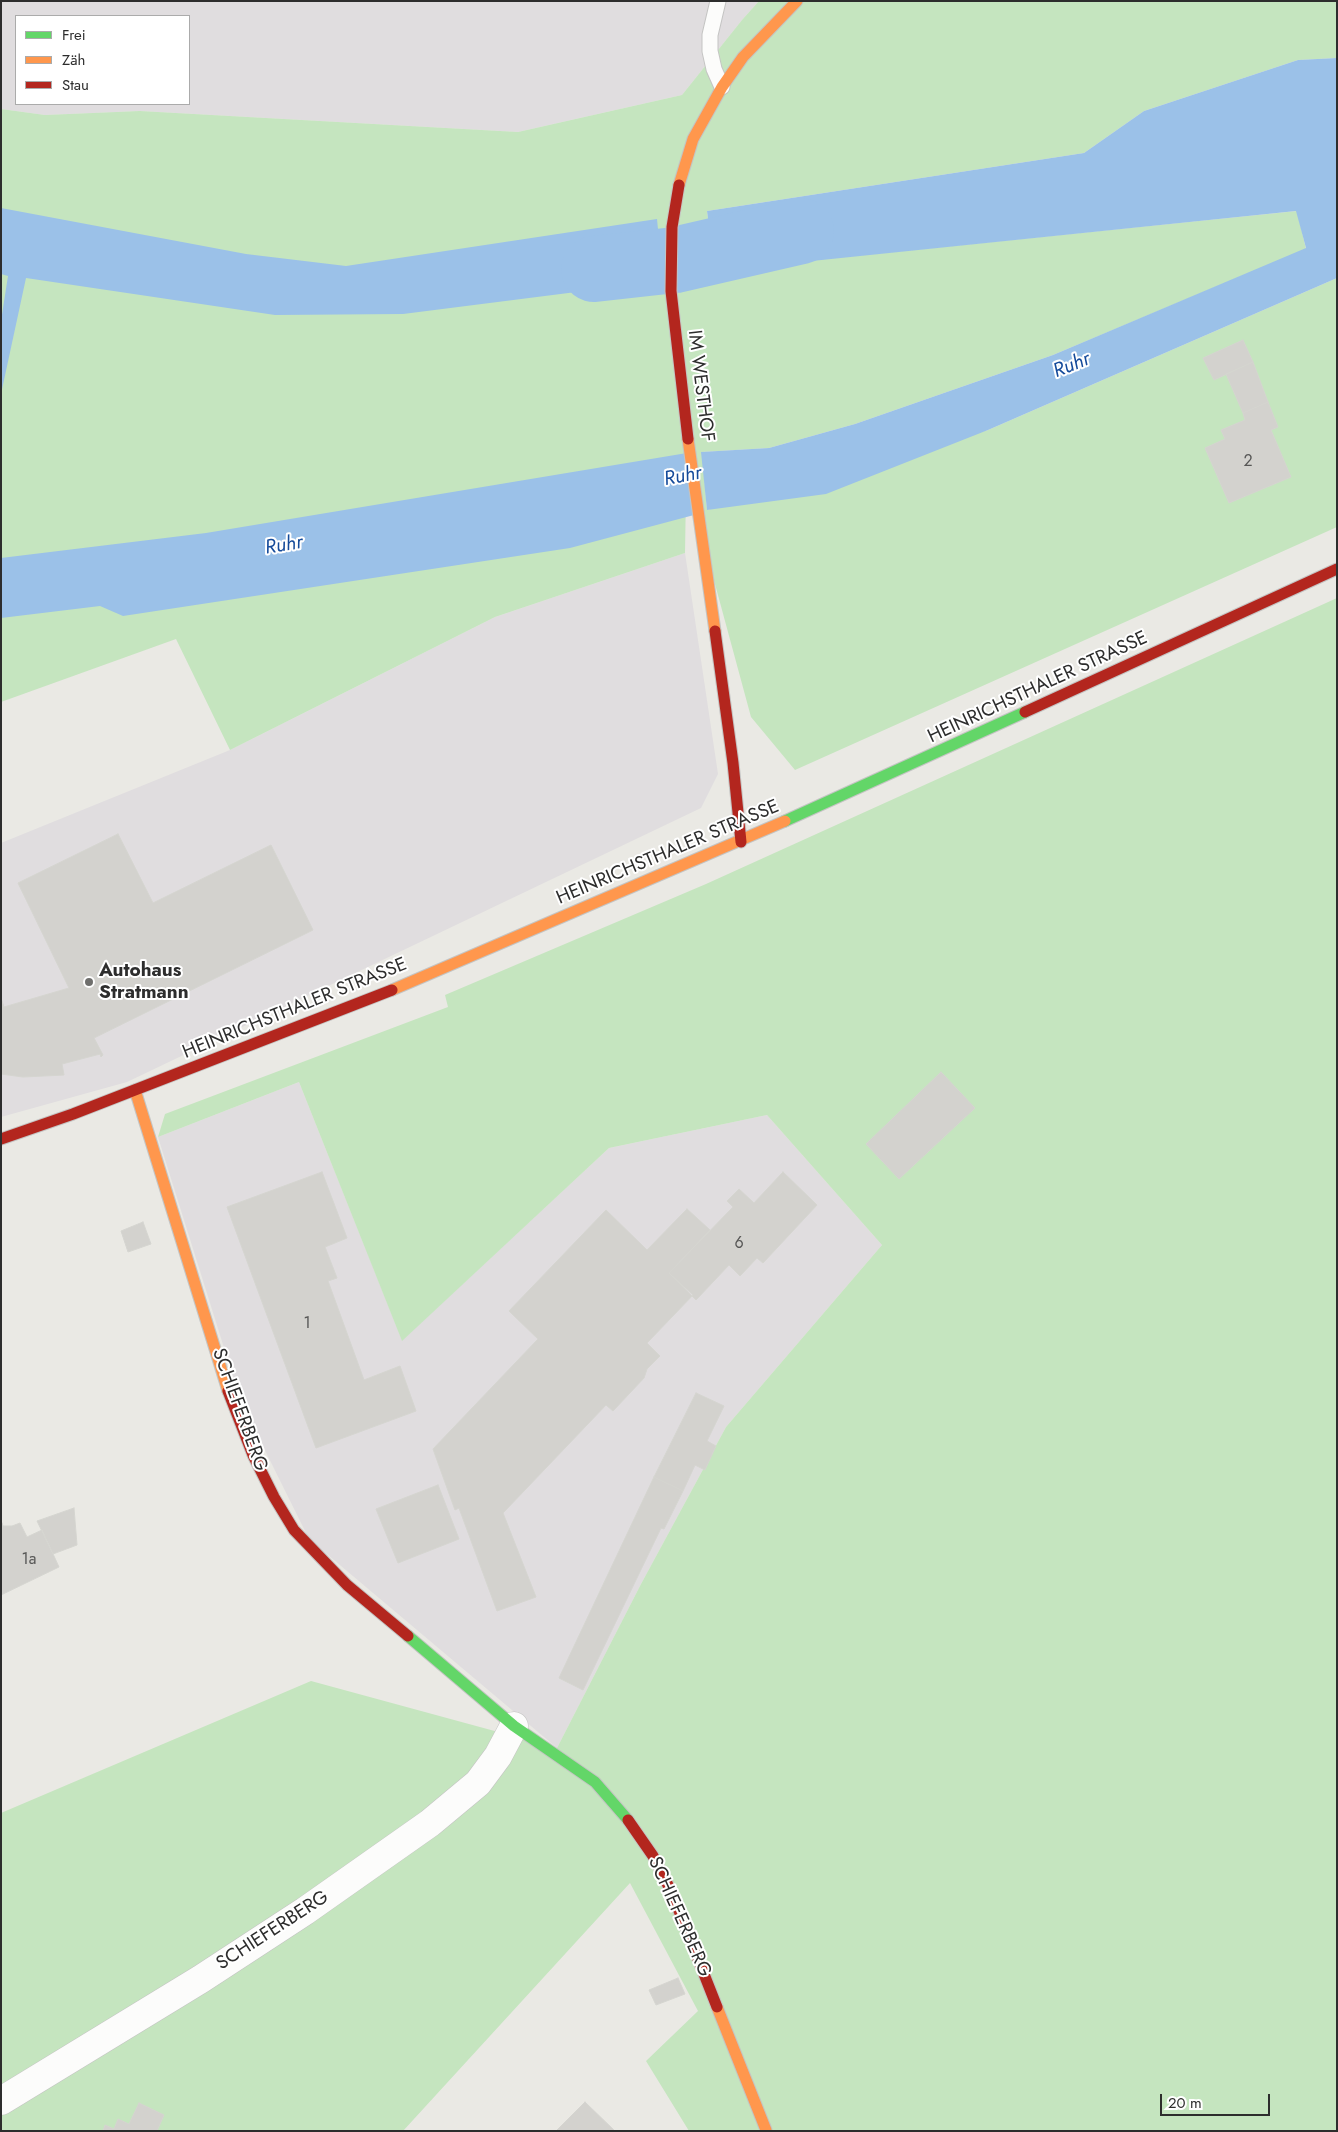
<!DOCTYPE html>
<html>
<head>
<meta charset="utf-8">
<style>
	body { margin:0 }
	#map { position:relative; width:1338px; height:2132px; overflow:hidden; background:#eae9e4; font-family:Jost,sans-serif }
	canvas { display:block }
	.frame { position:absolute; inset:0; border:2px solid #2d2d2d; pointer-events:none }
	.legend { position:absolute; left:15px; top:15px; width:175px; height:90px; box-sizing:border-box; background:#fff; border:1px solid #ababab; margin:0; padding:6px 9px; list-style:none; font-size:15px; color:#2d2d2d }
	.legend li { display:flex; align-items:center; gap:10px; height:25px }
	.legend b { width:25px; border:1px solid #ababab }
	.scale { position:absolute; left:1160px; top:2094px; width:110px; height:22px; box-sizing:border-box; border:2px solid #2d2d2d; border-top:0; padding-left:6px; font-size:15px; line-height:18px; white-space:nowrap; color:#2d2d2d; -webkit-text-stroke:4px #fff; paint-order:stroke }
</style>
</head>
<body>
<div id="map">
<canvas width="1338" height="2132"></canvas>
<div class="frame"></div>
<ul class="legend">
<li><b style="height:6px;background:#63d668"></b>Frei</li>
<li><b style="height:6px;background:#ff974d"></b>Zäh</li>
<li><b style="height:6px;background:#b3261e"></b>Stau</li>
</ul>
<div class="scale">20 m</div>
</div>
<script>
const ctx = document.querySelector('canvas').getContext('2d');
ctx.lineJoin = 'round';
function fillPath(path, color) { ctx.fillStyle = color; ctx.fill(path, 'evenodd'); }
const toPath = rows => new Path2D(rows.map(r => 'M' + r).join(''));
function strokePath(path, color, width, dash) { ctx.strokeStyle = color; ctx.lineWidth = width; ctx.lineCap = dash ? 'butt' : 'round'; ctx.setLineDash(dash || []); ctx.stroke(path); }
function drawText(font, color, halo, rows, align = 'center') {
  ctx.font = font + ' Jost,sans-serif'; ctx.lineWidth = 4; ctx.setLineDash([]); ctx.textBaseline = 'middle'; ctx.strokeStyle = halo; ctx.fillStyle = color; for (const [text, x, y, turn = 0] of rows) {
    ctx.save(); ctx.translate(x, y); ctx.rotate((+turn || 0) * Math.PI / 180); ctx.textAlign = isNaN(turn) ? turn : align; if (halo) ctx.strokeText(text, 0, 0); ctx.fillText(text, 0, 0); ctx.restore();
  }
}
fillPath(toPath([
	[1,1,759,1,742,20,682,95,518,132,140,111,45,115,1,109],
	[16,16,189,16,189,104,16,104],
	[685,553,718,774,701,808,127,1082,1,1117,1,843,230,750,495,617],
	[299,1082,402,1340,609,1148,767,1115,882,1245,726,1427,641,1584,557,1748,309,1539,241,1402,158,1137]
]), '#e0dddf');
fillPath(toPath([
	[759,1,1337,1,1337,58,1298,60,1144,111,1084,153,707,211,715,270,1297,211,1306,249,1053,355,855,424,769,448,702,452,707,510,988,430,1337,278,1337,527,795,770,751,717,712,573,687,431,685,553,495,617,230,750,176,639,1,702,1,109,45,115,140,111,518,132,682,95,742,20],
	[1337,598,1337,2131,689,2131,646,2061,698,2011,630,1883,403,2131,1,2131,1,1813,311,1681,557,1748,641,1584,726,1427,882,1245,767,1115,609,1148,402,1341,299,1082,158,1137,165,1114,448,1007,445,995,706,884]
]), '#c5e5bf');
fillPath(toPath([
	[1337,58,1337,278,988,430,826,494,707,510,701,452,769,448,855,424,1053,355,1306,248,1296,211,715,271,707,211,1084,153,1144,111,1298,60],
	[1,208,246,254,346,266,657,219,663,281,403,314,275,315,26,278,1,394,1,321,8,276,1,274],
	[687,453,694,515,570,548,123,616,100,606,1,618,1,558,206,533]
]), '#9bc1e8');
strokePath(toPath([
	[594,269,675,260,801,231]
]), '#9bc1e8', 66);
const building = toPath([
	[1243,340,1253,362,1214,380,1203,358,1243,340],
	[1253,362,1268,402,1243,413,1226,374,1253,362],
	[1268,402,1278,427,1271,430,1291,477,1229,503,1205,448,1225,439,1221,430,1245,420,1243,413,1268,402],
	[118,834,153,903,271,845,313,930,94,1038,103,1055,101,1057,100,1054,62,1064,64,1075,23,1077,1,1074,1,998,4,1007,69,988,18,883,118,834],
	[941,1072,975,1108,899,1179,866,1144,941,1072],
	[322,1172,347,1238,325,1247,337,1278,328,1281,364,1380,400,1366,416,1411,316,1448,227,1207,322,1172],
	[783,1172,817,1205,763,1263,757,1258,740,1276,729,1265,696,1300,669,1273,733,1207,727,1201,739,1189,754,1203,783,1172],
	[687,1209,710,1230,669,1273,693,1295,647,1343,660,1356,647,1369,644,1378,613,1411,606,1405,503,1513,536,1597,497,1611,459,1508,455,1510,433,1449,538,1339,509,1311,606,1210,647,1250,687,1209],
	[143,1222,151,1244,128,1252,121,1231,143,1222],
	[696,1393,724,1406,707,1441,716,1446,705,1470,695,1465,683,1491,654,1477,696,1393],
	[654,1477,683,1491,664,1529,661,1528,583,1690,559,1678,654,1477],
	[438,1485,459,1539,398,1563,376,1509,438,1485],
	[74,1508,77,1545,53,1554,37,1521,74,1508],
	[2,1523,3,1526,12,1526,20,1523,27,1537,42,1530,59,1567,1,1595,2,1523],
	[678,1978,685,1994,656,2005,649,1990,678,1978],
	[585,2102,615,2131,556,2131,585,2102],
	[139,2103,164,2115,157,2131,103,2131,105,2125,114,2129,118,2119,129,2124,139,2103]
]);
fillPath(building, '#d3d2ce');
strokePath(building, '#d5d5d0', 1);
const lane = toPath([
	[718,1,710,35,710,51,714,69,722,87]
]);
const street = toPath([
	[1,2101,201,1979,305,1911,430,1823,478,1783,498,1756,514,1726]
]);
const fast = toPath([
	[785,821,1025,712],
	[408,1636,514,1726,595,1782,628,1820]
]);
const slow = toPath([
	[679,185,693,139,722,87,743,57,797,1],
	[688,439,715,631],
	[392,990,785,821],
	[135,1090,228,1391],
	[717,2007,766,2130]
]);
const jam = toPath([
	[679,185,672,227,671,291,688,439],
	[715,631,733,763,741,842],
	[1025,712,1337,569],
	[1,1139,73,1114,392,990],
	[228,1391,253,1455,274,1497,294,1530,347,1585,408,1636],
	[628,1820,653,1856,672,1893,717,2007]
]);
strokePath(lane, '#c4c4c3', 17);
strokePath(street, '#c4c4c3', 29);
strokePath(fast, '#c4c4c3', 13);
strokePath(slow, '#c4c4c3', 13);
strokePath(jam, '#c4c4c3', 13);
strokePath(lane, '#fcfcfb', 15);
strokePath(street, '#fcfcfb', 28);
strokePath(fast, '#63d668', 11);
strokePath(slow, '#ff974d', 11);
strokePath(jam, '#b3261e', 11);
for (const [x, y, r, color] of [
	[89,982,5,"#6f6f6d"]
]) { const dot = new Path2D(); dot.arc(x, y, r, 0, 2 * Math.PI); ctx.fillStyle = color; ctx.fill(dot); strokePath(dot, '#fff', 2); }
drawText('16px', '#575756', null, [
	["2",1248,462],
	["6",739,1244],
	["1",307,1324],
	["1a",29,1560]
]);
drawText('19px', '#2d2d2d', '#fff', [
	["IM WESTHOF",700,386,83],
	["HEINRICHSTHALER STRASSE",1038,688,-25],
	["HEINRICHSTHALER STRASSE",668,853,-23],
	["HEINRICHSTHALER STRASSE",295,1009,-22],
	["SCHIEFERBERG",239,1410,70],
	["SCHIEFERBERG",679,1917,66],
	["SCHIEFERBERG",273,1931,-33]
]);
drawText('bold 19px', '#2d2d2d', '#fff', [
	["Autohaus",99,971],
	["Stratmann",99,993]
], 'left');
drawText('italic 20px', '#144a9a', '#fff', [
	["Ruhr",1072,366,-22],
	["Ruhr",683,477,-11],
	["Ruhr",284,546,-9]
]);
</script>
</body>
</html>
